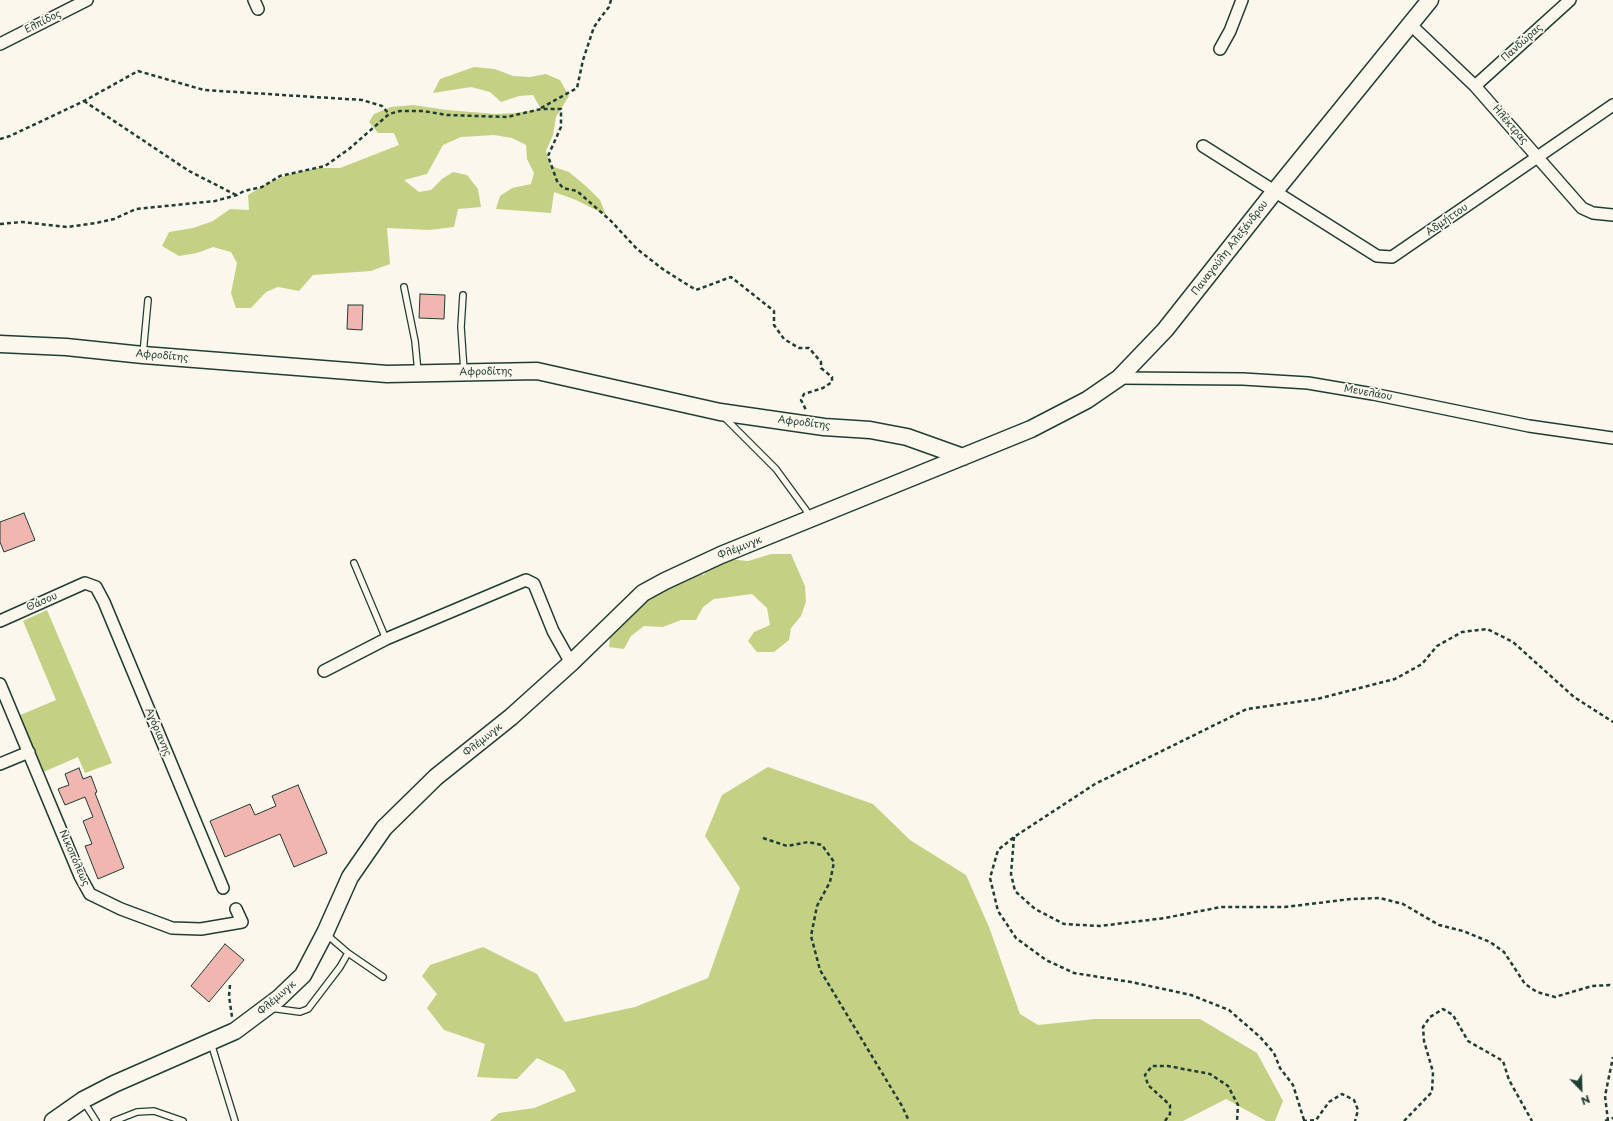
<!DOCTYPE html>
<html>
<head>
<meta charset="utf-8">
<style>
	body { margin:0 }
	#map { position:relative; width:1613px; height:1121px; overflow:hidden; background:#fbf7ec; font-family:"Playpen Sans",sans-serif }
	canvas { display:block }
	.north { position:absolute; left:1561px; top:1069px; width:40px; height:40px; -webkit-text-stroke:3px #fbf7ec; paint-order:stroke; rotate:157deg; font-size:11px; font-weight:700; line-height:16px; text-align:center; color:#1f3d34 }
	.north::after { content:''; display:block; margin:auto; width:14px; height:18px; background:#1f3d34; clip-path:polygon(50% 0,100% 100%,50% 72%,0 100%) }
</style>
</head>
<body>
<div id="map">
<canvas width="1613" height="1121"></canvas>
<div class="north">N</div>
</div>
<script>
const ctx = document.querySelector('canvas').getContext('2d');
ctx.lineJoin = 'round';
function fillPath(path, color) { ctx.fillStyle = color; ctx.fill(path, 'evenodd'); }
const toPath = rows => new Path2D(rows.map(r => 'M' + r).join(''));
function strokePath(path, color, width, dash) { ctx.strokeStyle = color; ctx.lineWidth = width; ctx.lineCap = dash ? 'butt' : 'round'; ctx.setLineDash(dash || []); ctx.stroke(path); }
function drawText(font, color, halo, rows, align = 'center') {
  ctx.font = font + ' "Playpen Sans",sans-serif'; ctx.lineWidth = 3.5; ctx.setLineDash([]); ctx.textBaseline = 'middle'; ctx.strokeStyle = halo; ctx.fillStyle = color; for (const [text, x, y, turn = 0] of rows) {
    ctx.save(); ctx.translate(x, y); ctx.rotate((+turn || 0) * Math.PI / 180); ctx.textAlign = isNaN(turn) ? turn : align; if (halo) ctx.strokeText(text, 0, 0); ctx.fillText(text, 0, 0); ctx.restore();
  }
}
fillPath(toPath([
	[474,67,495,69,513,76,530,77,546,74,560,80,569,96,556,117,553,135,546,151,551,166,569,172,587,187,600,200,606,215,576,200,554,192,551,213,496,209,500,196,512,188,531,184,534,173,527,159,526,145,512,138,494,135,461,137,443,145,427,174,404,180,419,192,431,190,442,179,453,172,467,175,478,189,481,207,458,209,454,227,429,230,387,228,390,264,371,271,313,275,299,291,278,287,266,292,251,308,236,308,231,293,237,263,231,252,213,247,197,253,179,256,162,246,169,232,193,228,213,221,230,209,249,210,248,195,268,183,287,175,317,168,340,168,399,145,394,133,378,133,369,122,374,114,391,107,413,105,447,110,496,114,515,113,541,109,533,95,519,96,501,102,490,92,471,87,433,93,440,79],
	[771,554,791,554,805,586,806,602,801,616,791,628,789,640,774,652,757,652,748,641,754,632,770,625,767,608,752,594,714,599,703,607,696,620,681,620,663,627,644,626,631,636,624,649,609,647,611,629,625,614,642,605,654,594,692,572,704,575,707,569,720,558,748,561],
	[47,610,112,763,85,773,78,757,41,773,18,716,56,700,23,621],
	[768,767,873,804,910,840,966,875,989,927,1020,1014,1038,1025,1095,1019,1200,1019,1257,1053,1283,1101,1275,1121,1266,1121,1226,1099,1183,1121,490,1121,499,1113,534,1108,576,1091,564,1071,537,1058,517,1079,477,1077,485,1044,444,1030,427,1008,437,994,422,976,430,965,483,947,537,974,565,1022,635,1007,708,978,740,888,705,836,722,795]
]), '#c4d185');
const building = toPath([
	[420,294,445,295,444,319,419,318,420,294],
	[348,305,363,305,362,330,347,329,348,305],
	[24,513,35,540,4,552,0,542,0,522,24,513],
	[79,768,83,779,91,776,97,792,95,793,124,868,98,879,85,846,92,844,83,821,93,817,85,797,65,805,58,789,69,785,65,774,79,768],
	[298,785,327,853,294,867,280,834,225,857,210,821,250,804,255,815,276,806,272,796,298,785],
	[225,944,244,960,209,1002,191,986,225,944]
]);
fillPath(building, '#f2b6b1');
strokePath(building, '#1f3d34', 1);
const lane = toPath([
	[404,287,415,341,418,372],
	[463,295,461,327,464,371],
	[143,354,148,300],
	[723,416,776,469,806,510,809,517],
	[354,563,386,639],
	[326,934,348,953,383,977],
	[270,1008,300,1012,308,1009,340,967,348,953],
	[211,1043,235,1121],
	[84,1102,96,1121],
	[114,1121,137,1112,154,1111,183,1121]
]);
const street = toPath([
	[254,0,258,9],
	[1411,25,1475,86,1582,208,1593,213,1613,215],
	[0,44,87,0],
	[1220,49,1230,31,1242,0],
	[1475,86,1570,0],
	[1203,146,1377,256,1392,257,1613,105],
	[1119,378,1243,379,1308,383,1373,394,1529,426,1613,438],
	[0,621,85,583,96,587,104,602,223,888],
	[324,671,386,639,526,580,534,584,553,631,571,663],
	[0,684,80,876,90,894,121,909,172,928,201,929,242,922,236,909],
	[0,764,29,752]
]);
const secondary = toPath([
	[0,344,66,347,143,355,387,374,537,371,720,412,824,427,870,430,907,437,963,457],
	[53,1121,83,1100,114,1084,235,1031,279,998,303,975,325,933,350,877,384,828,436,777,511,717,571,663,643,593,665,581,721,555,1031,429,1087,400,1119,378,1165,330,1275,191,1430,0]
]);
strokePath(lane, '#1f3d34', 8);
strokePath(street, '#1f3d34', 14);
strokePath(secondary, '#1f3d34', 19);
strokePath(toPath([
	[84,101,189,171,236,195],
	[541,108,577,88,583,60,594,27,601,17,609,7,611,0],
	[0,139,10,136,84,101,138,71,204,90,362,100,382,106,389,114],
	[0,224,22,222,67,227,96,223,114,219,136,209,215,201,237,195,244,191,262,187,280,176,325,166,349,149,389,114,400,111,423,111,447,115,507,117,541,109,561,109,561,127,548,156,557,181,563,188,577,191,611,221,637,249,664,270,696,290,731,277,774,311,774,325,784,339,799,348,809,348,821,362,821,368,832,377,832,382,823,388,804,394,801,400,806,410],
	[1014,837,1011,874,1015,891,1035,909,1064,924,1100,926,1165,918,1221,907,1285,907,1351,899,1380,898,1403,904,1439,925,1463,931,1490,942,1504,952,1525,984,1537,992,1555,997,1592,986,1610,985,1613,986],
	[763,838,787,846,808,842,822,845,834,862,830,882,817,906,811,936,820,970,902,1106,909,1121],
	[230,985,229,996,232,1017],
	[1304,1120,1293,1085,1280,1068,1274,1053,1260,1037,1229,1010,1191,995,1131,982,1074,973,1046,960,1016,938,998,911,990,878,998,850,1014,837,1095,784,1247,709,1317,699,1395,679,1422,664,1437,646,1462,632,1487,629,1513,642,1574,697,1613,722],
	[1165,1121,1170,1114,1170,1105,1148,1085,1145,1075,1152,1066,1168,1066,1210,1074,1228,1086,1238,1105,1237,1121],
	[1303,1121,1316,1120,1329,1102,1342,1094,1354,1100,1358,1110,1355,1121],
	[1404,1121,1432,1092,1433,1072,1424,1041,1423,1027,1430,1017,1443,1009,1453,1015,1468,1041,1503,1061,1509,1080,1532,1121],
	[1605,1121,1613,1118],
	[1608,1121,1605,1096,1613,1057]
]), '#1f3d34', 2.5, [4, 3]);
strokePath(lane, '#fbf7ec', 5.5);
strokePath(street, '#fbf7ec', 11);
strokePath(secondary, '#fbf7ec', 16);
drawText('10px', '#1f3d34', '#fbf7ec', [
	["Ελπίδος",43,22,-27],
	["Πανδώρας",1522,43,-42],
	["Ηλέκτρας",1510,125,49],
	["Αδμήττου",1447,220,-35],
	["Παναγούλη Αλεξάνδρου",1230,248,-52],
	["Αφροδίτης",162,356,5],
	["Αφροδίτης",486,372,-1],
	["Μενελάου",1368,393,10],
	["Αφροδίτης",804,423,7],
	["Φλέμινγκ",740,548,-22],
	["Θάσου",42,602,-24],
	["Αγόριανης",158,732,67],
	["Φλέμινγκ",483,740,-39],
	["Νικοπόλεως",74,858,66],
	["Φλέμινγκ",277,998,-41]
]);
</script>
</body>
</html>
